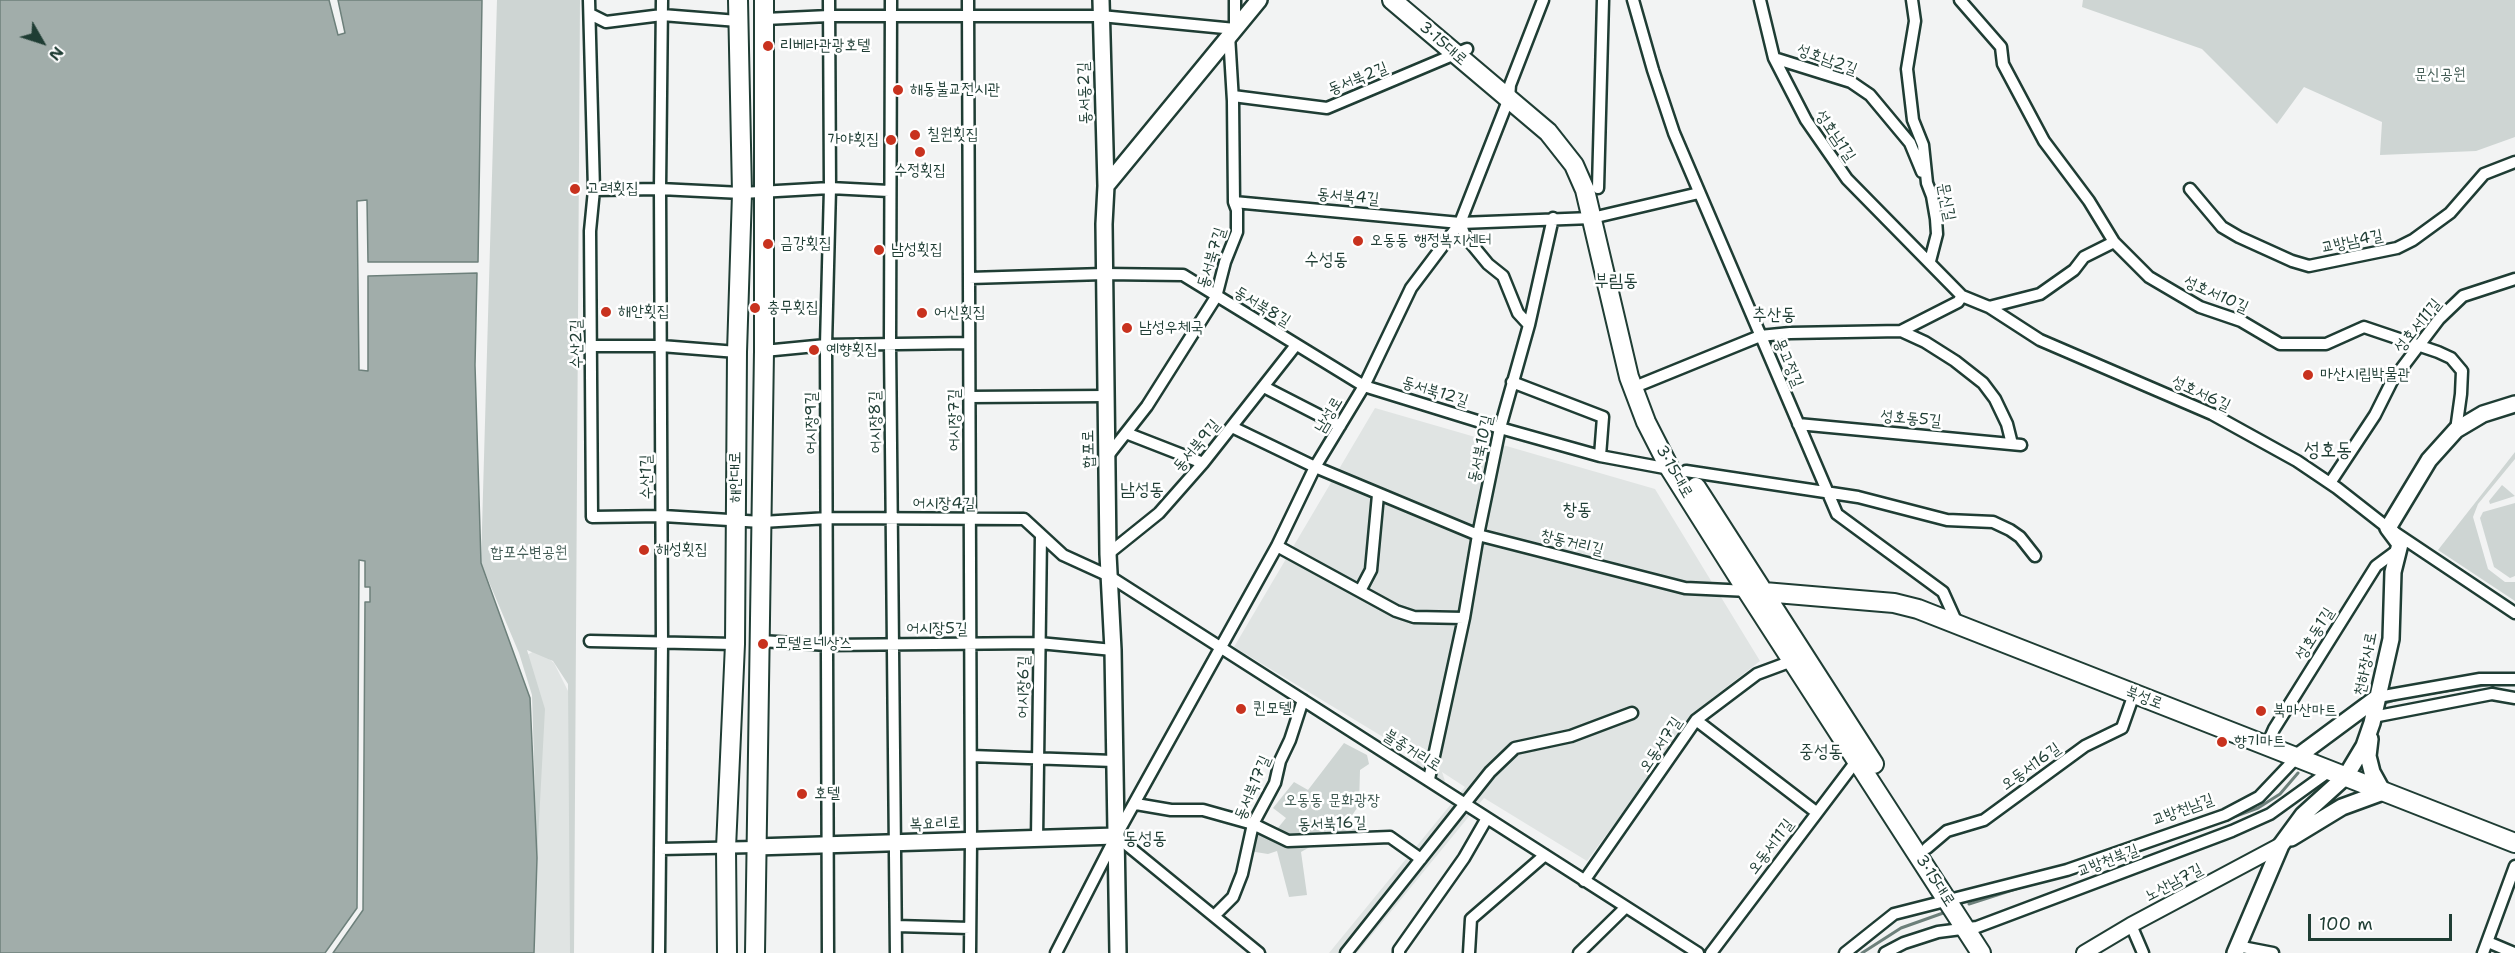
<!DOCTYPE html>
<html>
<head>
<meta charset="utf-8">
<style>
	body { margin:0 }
	#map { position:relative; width:2515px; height:953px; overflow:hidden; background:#f2f3f3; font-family:"Shantell Sans",sans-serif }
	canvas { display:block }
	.north { position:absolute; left:12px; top:12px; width:60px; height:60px; -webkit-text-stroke:4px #fff; paint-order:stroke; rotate:129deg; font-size:16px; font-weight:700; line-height:24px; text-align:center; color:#1f3d34 }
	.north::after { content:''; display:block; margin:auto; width:21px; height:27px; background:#1f3d34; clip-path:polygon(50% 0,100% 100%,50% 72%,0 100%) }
	.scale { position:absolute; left:2308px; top:914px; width:144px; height:27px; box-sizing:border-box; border:3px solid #1f3d34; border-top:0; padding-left:8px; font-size:18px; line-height:21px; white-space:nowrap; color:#1f3d34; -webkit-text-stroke:4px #fff; paint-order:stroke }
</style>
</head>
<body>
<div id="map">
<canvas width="2515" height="953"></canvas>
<div class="north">N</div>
<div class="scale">100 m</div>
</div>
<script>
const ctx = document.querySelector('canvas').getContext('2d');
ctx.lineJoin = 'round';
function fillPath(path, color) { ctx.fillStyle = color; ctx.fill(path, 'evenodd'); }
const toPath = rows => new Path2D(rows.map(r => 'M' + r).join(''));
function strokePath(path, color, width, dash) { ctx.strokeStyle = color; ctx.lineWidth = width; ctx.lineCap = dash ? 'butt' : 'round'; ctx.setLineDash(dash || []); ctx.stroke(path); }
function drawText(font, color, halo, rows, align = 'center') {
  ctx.font = font + ' "Shantell Sans","Poor Story",sans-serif'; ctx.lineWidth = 5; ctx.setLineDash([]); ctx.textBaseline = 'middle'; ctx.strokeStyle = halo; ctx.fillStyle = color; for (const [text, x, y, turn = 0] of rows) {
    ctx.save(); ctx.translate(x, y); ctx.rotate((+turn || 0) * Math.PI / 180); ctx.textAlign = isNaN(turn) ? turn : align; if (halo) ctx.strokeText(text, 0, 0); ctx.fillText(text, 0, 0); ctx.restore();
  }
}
fillPath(toPath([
	[1375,408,1655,489,1760,661,1701,707,1587,861,1484,798,1357,953,1329,953,1465,787,1442,772,1445,781,1442,784,1415,766,1418,758,1234,647],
	[538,649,554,663,569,693,571,953,535,953,535,698,523,657]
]), '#e0e4e3');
fillPath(toPath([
	[497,0,580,0,574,953,570,953,568,684,553,661,527,650,545,709,537,858,532,695,519,653,481,563],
	[2083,0,2515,0,2515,137,2476,151,2380,155,2382,122,2304,87,2277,124,2202,49,2082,7],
	[2515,452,2515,459,2478,504,2473,517,2488,569,2505,582,2515,582,2515,601,2438,550],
	[2502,485,2515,496,2490,504,2489,501],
	[2515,503,2515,576,2510,578,2494,567,2480,518,2483,512],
	[1344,743,1367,755,1369,764,1360,770,1359,805,1345,826,1351,829,1363,828,1366,833,1315,844,1301,852,1307,895,1289,897,1277,851,1268,854,1249,851,1255,829,1273,834,1286,818,1273,808,1294,782,1308,790]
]), '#ced5d3');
const water = toPath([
	[0,0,329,0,338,35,345,33,338,0,482,0,478,262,368,262,367,200,357,201,359,370,368,371,368,276,477,273,475,365,481,563,530,698,537,858,534,953,333,953,363,910,365,602,370,602,370,587,365,587,365,561,359,560,357,908,325,953,0,953,0,0]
]);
fillPath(water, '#a1adaa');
strokePath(water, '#6d807b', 1.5);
strokePath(toPath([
	[2407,697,2492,684],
	[2385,703,2398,699],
	[2228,819,2258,808,2280,794,2298,773],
	[1969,904,2025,886],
	[1862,953,1901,928,1946,912]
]), '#6d807b', 3);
const minor = toPath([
	[589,0,594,190,590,231,592,517,663,516,762,522,828,518,1024,519,1063,555,1109,576,1698,953],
	[891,0,890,343,896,953],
	[968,0,971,841,970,953],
	[1633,0,1653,70,1674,133,1837,514,1943,592,1957,623],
	[1760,0,1774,58,1806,120,1847,179,1962,296,1989,307,2040,294,2074,270,2084,257,2114,242],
	[1912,0,1915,21,1907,69,1913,120,1923,145,1927,183,1932,196,1936,219,1937,234,1930,261],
	[1960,0,2001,47,2003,64,2044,141,2089,201,2114,242,2149,277,2200,307,2241,321,2280,344,2326,344,2364,327,2438,352,2451,358,2462,371,2461,394,2456,430],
	[590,14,606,22,662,15,738,21],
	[765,19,829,16,1101,16,1235,29,1235,0],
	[1774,58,1851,82,1870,95,1910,143,1922,172],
	[1233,96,1327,108,1467,49],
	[1598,188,1603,0],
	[2190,189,2222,227,2239,237,2292,261,2309,266,2397,248,2413,240,2450,213,2484,174,2515,162],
	[594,190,660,189,742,193,830,188,889,191],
	[1234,202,1460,223,1592,218,1699,193],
	[1460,223,1465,236,1488,264,1503,276,1518,313,1529,325],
	[969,278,1104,274,1183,275,1364,386,1500,428,1600,456,1670,469],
	[1989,307,2040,340,2212,414,2297,461,2337,488,2388,528,2515,613],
	[1901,331,1925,342,1955,361,1983,383,1995,399,2007,424,2012,444],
	[592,346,661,346,737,352],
	[764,351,826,345,969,343],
	[1512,382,1603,417,1600,456],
	[1642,384,1760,336,1790,333,1901,331,1958,302,1962,296],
	[1264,387,1340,426],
	[969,397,1106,396],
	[1798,424,2021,445],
	[1232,427,1315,467,1478,535,1685,588,1749,591],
	[1126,433,1203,463],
	[1107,457,1147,406,1216,297,1225,262,1237,232,1237,210,1234,202,1233,101,1229,35],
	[1686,471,1858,497,1947,520,1993,522,2010,530,2020,537,2035,556],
	[2330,483,2375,415,2392,381,2439,319,2463,296,2515,279],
	[1277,546,1396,611,1414,617,1464,618],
	[1108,554,1159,513,1203,463,1296,345],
	[1360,591,1371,570,1378,495],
	[590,641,735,644],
	[760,641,828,645,1039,643,1113,650],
	[2378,697,2480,679,2515,679],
	[2373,717,2492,694,2515,698],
	[1696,720,1816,812],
	[2267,745,2274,729,2376,566,2399,549],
	[971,756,1114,761],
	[1429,779,1464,618,1478,535,1500,428,1529,325,1553,218],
	[1136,804,1171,810,1203,810,1253,824,1288,841,1390,837,1421,859],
	[1116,836,1259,953],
	[1037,839,1041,535],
	[1927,848,1947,831,1984,820,2085,746,2122,728,2134,694],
	[660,849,755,847],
	[1584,881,1696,720,1757,674,1792,661],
	[1214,916,1233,897,1242,874,1253,824,1275,783,1280,761,1290,740,1303,700],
	[2131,925,2143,953],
	[896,926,970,928],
	[2488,942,2514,953],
	[2237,946,2273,953],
	[659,953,662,643,660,189,662,0],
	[828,953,826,345,830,188,829,0],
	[1056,953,1116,836,1277,546,1315,467,1364,386,1411,288,1460,223,1509,98,1510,85,1543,0],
	[1346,953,1490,772,1515,748,1571,736,1632,713],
	[1399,953,1399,950,1464,858,1487,818],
	[1469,953,1471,919,1545,855],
	[1579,953,1626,907],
	[1711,953,1857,760],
	[1845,953,1894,914,2067,870,2225,815,2259,797,2297,757],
	[1885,953,1904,943,1938,932,1977,927,2232,831,2270,814,2331,770],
	[2483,953,2515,866]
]);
const tertiary = toPath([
	[2084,953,2131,925,2281,845]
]);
const secondary = toPath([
	[1101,0,1106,186],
	[2297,757,2378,697],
	[2291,838,2342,807,2383,792,2372,772,2368,756,2370,739],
	[755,847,1116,836],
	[1118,953,1113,650,1108,554,1104,224,1106,186,1259,0],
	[2235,953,2281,845,2303,815,2346,776,2364,746,2372,723,2391,639,2393,572,2400,544,2388,528,2429,460,2456,430,2483,414,2515,404]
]);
const primary = toPath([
	[1392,0,1548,132,1574,165,1585,190,1629,377,1646,422,1670,469,1747,591,1981,953],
	[1696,487,1874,764],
	[1764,592,1894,603,1918,609,2515,843],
	[727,953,726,848,735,644,737,352,742,193,738,0],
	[755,953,764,351,764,0]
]);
strokePath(minor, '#1f3d34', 15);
strokePath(tertiary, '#1f3d34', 18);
strokePath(secondary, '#1f3d34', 20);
strokePath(primary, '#1f3d34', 22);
strokePath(minor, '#fff', 10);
strokePath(tertiary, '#fff', 14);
strokePath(secondary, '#fff', 15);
strokePath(primary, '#fff', 18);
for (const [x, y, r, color] of [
	[768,46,6,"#c8321e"],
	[898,90,6,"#c8321e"],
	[915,135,6,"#c8321e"],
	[891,140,6,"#c8321e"],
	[920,152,6,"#c8321e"],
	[575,189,6,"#c8321e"],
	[1358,241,6,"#c8321e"],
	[768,244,6,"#c8321e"],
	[879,250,6,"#c8321e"],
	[755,308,6,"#c8321e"],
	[606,312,6,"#c8321e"],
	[922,313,6,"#c8321e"],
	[1127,328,6,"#c8321e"],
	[814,350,6,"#c8321e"],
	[2308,375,6,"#c8321e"],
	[644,550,6,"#c8321e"],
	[763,644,6,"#c8321e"],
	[1241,709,6,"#c8321e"],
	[2261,711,6,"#c8321e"],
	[2222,742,6,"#c8321e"],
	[802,794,6,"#c8321e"]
]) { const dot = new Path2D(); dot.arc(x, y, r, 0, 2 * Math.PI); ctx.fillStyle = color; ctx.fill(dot); strokePath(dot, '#fff', 2); }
drawText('16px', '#1f3d34', '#fff', [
	["3·15대로",1443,44,41],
	["성호남2길",1827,60,20],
	["동서북2길",1358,79,-22],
	["동서동2길",1085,93,-92],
	["성호남1길",1835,136,56],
	["동서북4길",1348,197,5],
	["문신길",1946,202,79],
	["교방남4길",2352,242,-12],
	["동서북7길",1212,258,-73],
	["성호서10길",2216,295,24],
	["동서북8길",1262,307,31],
	["성호서11길",2418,326,-51],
	["수산2길",577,344,-91],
	["몽고정길",1788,363,67],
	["동서북12길",1435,392,17],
	["성호서6길",2201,394,25],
	["남성로",1329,415,-59],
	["성호동5길",1911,419,5],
	["어시장7길",955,420,-90],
	["어시장8길",876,422,-91],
	["어시장9길",812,423,-90],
	["동서북9길",1197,446,-50],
	["합포로",1089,449,-91],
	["동서북10길",1481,449,-78],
	["3·15대로",1674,472,60],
	["수산1길",647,477,-91],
	["해안대로",736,477,-90],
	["어시장4길",944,504,1],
	["창동거리길",1572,543,14],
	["어시장5길",937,629,1],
	["성호동1길",2315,634,-58],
	["천하장사로",2366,664,-79],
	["어시장6길",1024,687,-89],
	["북성로",2144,698,21],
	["오동서7길",1661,745,-56],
	["불종거리로",1412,751,32],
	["오동서16길",2031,767,-36],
	["동서북17길",1253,788,-67],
	["교방천남길",2183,810,-20],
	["복요리로",935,824,-2],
	["동서북16길",1332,824,-2],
	["오동서11길",1771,847,-53],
	["교방천북길",2108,861,-21],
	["3·15대로",1935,881,57],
	["노산남7길",2174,883,-28]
]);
drawText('16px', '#1f3d34', '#fff', [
	["리베라관광호텔",780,46],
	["해동불교전시관",910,90],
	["칠원횟집",927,135],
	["가야횟집",879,140,"right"],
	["수정횟집",920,171,"center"],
	["고려횟집",587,189],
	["오동동 행정복지센터",1370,241],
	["금강횟집",780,244],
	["남성횟집",891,250],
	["충무횟집",767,308],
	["해안횟집",618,312],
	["어신횟집",934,313],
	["남성우체국",1139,328],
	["예향횟집",826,350],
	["마산시립박물관",2320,375],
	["해성횟집",656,550],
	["모텔르네상스",775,644],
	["퀸모텔",1253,709],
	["북마산마트",2273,711],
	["향기마트",2234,742],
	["호텔",814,794]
], 'left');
drawText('16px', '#425b54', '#fff', [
	["문신공원",2440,75],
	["합포수변공원",529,553],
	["오동동 문화광장",1332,801]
]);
drawText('18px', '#1f3d34', '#fff', [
	["수성동",1326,260],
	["부림동",1616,281],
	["추산동",1774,315],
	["남성동",1142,490],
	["창동",1577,510],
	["중성동",1821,752],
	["동성동",1145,839]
]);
drawText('20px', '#1f3d34', '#fff', [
	["성호동",2328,451]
]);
</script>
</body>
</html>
